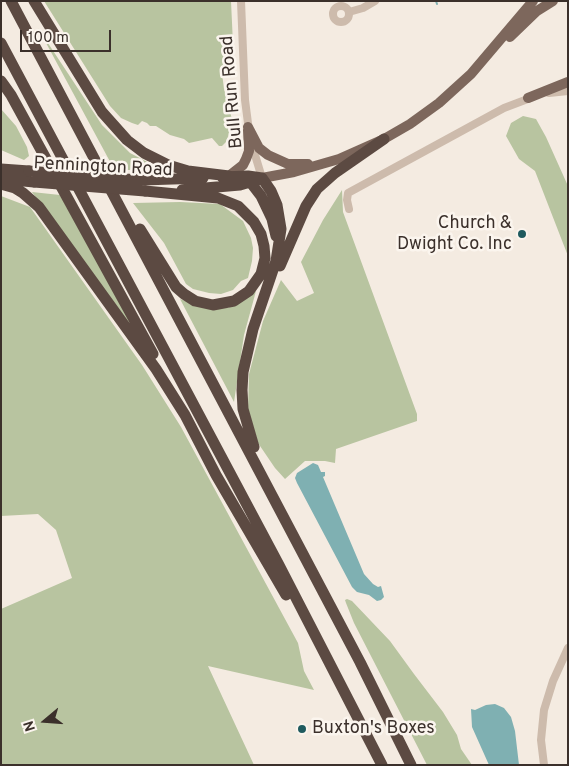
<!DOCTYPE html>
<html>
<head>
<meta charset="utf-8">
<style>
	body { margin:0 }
	#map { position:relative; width:569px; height:766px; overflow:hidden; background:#f4ebe1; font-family:Overpass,sans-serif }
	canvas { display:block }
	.frame { position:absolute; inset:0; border:2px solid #3b302b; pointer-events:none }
	.north { position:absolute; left:20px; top:696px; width:50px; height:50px; -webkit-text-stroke:4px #fbf5ee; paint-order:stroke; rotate:252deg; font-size:14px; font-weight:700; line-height:20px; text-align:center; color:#3b302b }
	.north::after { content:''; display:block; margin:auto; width:18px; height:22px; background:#3b302b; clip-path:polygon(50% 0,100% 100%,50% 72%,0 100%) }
	.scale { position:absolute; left:20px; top:30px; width:91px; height:22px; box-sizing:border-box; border:2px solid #3b302b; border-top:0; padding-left:6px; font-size:15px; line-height:18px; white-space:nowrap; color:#3b302b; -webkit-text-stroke:4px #fbf5ee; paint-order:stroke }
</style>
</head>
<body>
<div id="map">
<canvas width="569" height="766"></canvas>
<div class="frame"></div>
<div class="north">N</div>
<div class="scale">100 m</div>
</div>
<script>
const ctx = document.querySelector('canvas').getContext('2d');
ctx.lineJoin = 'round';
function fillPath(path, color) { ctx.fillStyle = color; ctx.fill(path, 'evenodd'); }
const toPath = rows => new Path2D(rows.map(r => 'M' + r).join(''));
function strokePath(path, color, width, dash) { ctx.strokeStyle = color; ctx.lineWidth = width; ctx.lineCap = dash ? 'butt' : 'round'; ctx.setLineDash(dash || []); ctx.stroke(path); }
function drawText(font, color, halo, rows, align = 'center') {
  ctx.font = font + ' Overpass,sans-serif'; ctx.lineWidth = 5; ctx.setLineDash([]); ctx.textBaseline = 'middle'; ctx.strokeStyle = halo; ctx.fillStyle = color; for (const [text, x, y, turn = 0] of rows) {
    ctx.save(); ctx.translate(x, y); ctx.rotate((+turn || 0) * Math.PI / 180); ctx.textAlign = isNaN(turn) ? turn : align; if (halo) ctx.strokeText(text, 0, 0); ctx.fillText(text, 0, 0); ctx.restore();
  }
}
fillPath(toPath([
	[44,1,231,1,234,66,226,68,222,73,224,89,233,123,226,142,222,146,219,146,212,138,189,143,184,139,170,135,156,126,150,126,147,123,142,121,138,125,132,123,121,118,110,106],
	[38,28,102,125,130,153,159,168,129,170,114,169],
	[1,109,16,126,27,147,29,156,24,160,1,150],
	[523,116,536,119,546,137,568,186,568,256,535,171,519,159,506,136,511,123],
	[342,190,343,212,417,414,417,421,336,449,335,463,325,461,305,461,285,479,275,468,258,443,248,409,249,374,263,321,281,280,297,301,314,293,301,262,323,220],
	[32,192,60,195,139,337],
	[1,196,30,207,142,365,181,427,298,643,304,671,314,690,208,666,254,765,1,765,1,609,72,578,56,530,38,514,1,516],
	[180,202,220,204,243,221,251,238,253,248,252,261,248,278,241,281,233,290,221,294,209,293,193,289,186,284,164,243,133,203],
	[256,291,244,335,234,402,180,299,206,308,228,308],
	[347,599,352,601,390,641,414,674,443,712,457,735,461,749,472,765,427,765,354,623,346,603,345,600]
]), '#b8c4a0');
fillPath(toPath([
	[313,463,318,465,321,472,325,472,325,476,323,477,364,574,373,584,378,587,381,586,384,597,381,600,377,601,369,595,357,592,352,587,297,483,295,478,297,473],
	[495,704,504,708,511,717,515,731,519,765,489,765,472,727,471,709,475,710,486,705]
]), '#7fb0b2');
strokePath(toPath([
	[436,1,437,4]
]), '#7fb0b2', 2);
strokePath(toPath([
	[241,1,245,100,249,131],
	'333 14a8 8 0 1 1 16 0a8 8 0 1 1-16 0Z',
	[349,12,363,8,375,1],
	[549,93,568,91],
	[252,145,262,178],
	[349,209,347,200,348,193,504,108,533,97],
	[544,765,541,740,544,710,553,681,568,648]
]), '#cdbbac', 8);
strokePath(toPath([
	[510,37,537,11,553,1],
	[528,98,568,82],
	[248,127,259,148,268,155,288,164,308,164],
	[229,176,243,165,246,159,249,151,248,130],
	[262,178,294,172,339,159,384,139,410,124,439,103,471,74,533,1]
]), '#7d675c', 10);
strokePath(toPath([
	[11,1,360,662,411,765],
	[34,1,102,112,127,140,144,153,168,165,188,171,229,176],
	[1,43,279,565,382,765],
	[1,81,11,95,153,354],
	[1,169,29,171],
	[222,177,248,176,262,178],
	[3,179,34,182],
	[245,179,251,183,261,196,272,219,276,236],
	[142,180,203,178],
	[1,184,15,188,23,193,39,207,156,369,185,415,216,475,286,595],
	[182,190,240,185,260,179],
	[140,229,176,287,184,294,195,301,213,305,234,301,249,291,261,274,265,258,264,246,261,234,254,222,238,206,218,198,145,191],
	[280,266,306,206,317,189,335,173,384,139],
	[254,447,243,409,242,390,243,372,253,329,276,261,281,229,277,205,271,191,262,178]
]), '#5c4a42', 11);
strokePath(toPath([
	[29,171,89,177,142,180],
	[34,182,145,191]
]), '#5c4a42', 11);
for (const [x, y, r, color] of [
	[522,234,5,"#1f5a5e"],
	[302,729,5,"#1f5a5e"]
]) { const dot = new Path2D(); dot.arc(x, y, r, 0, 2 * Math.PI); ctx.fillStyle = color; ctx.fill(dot); strokePath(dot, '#fbf5ee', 2); }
drawText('18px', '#3b302b', '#fbf5ee', [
	["Bull Run Road",233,92,-95],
	["Pennington Road",103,168,3]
]);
drawText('18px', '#3b302b', '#fbf5ee', [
	["Church &",512,224],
	["Dwight Co. Inc",512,245],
	["Buxton's Boxes",312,729,"left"]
], 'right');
</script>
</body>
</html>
